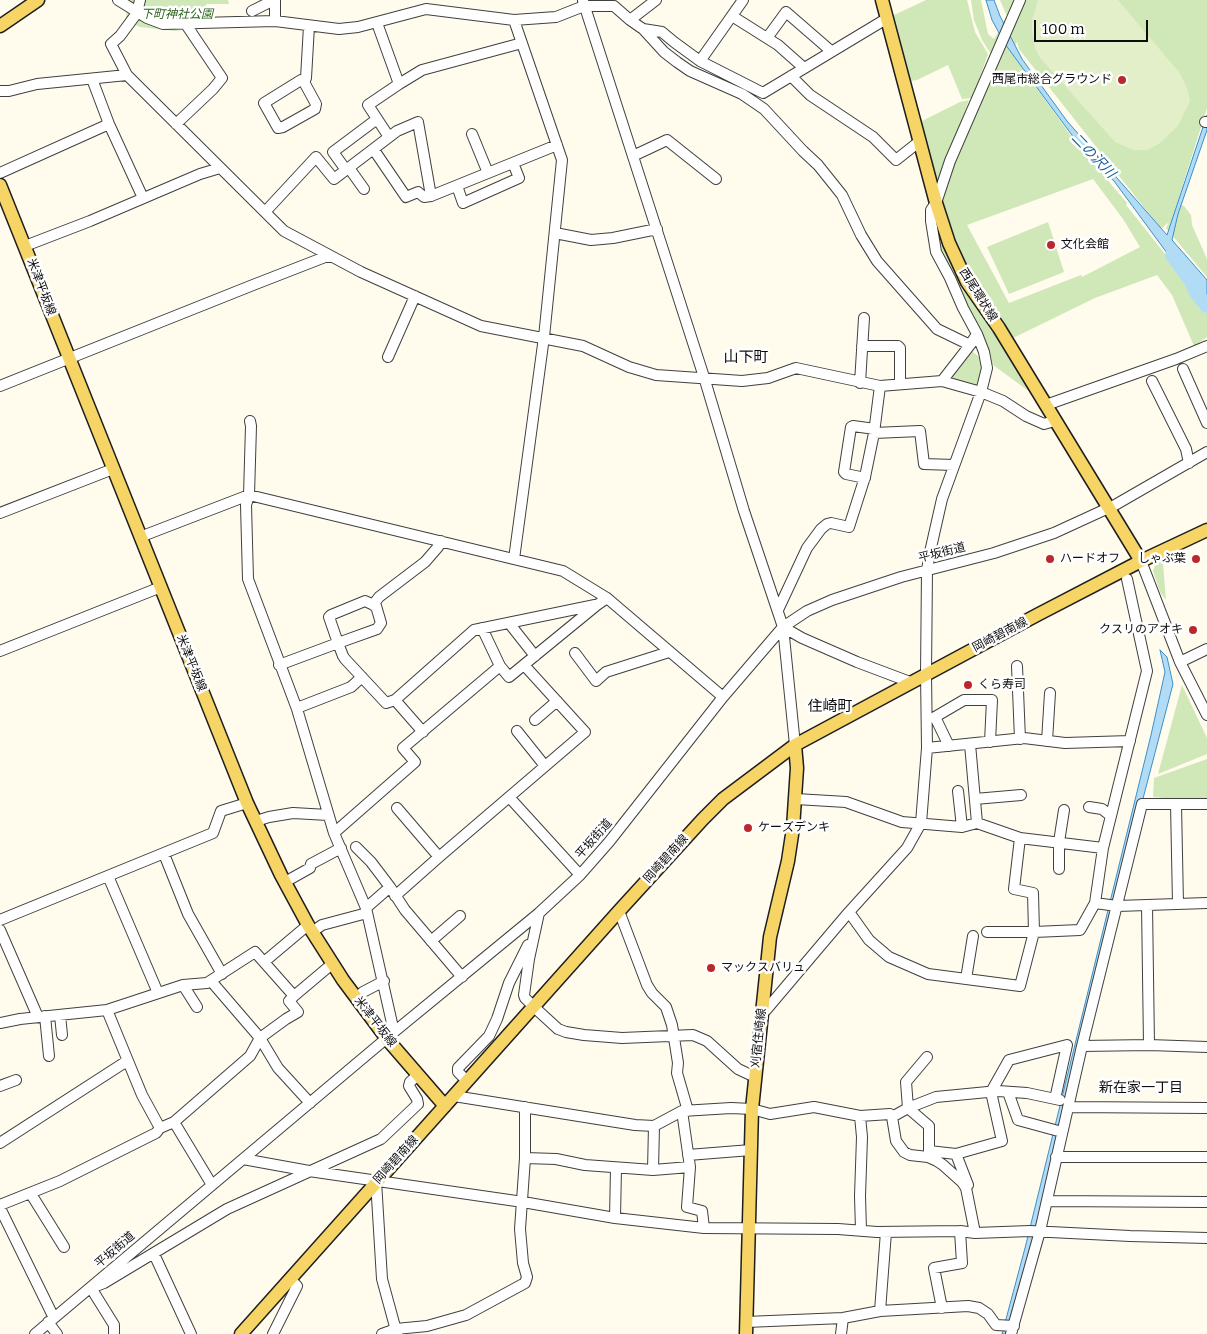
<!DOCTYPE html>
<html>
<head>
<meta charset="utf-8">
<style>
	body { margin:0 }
	#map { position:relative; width:1207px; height:1334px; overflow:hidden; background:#fffbed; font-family:Bitter,serif }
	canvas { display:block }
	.scale { position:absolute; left:1034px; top:20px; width:114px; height:22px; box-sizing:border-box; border:2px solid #0d0d0d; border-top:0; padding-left:6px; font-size:15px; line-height:18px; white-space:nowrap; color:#0d0d0d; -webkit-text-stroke:4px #fff; paint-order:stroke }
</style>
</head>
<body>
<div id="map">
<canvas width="1207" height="1334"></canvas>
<div class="scale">100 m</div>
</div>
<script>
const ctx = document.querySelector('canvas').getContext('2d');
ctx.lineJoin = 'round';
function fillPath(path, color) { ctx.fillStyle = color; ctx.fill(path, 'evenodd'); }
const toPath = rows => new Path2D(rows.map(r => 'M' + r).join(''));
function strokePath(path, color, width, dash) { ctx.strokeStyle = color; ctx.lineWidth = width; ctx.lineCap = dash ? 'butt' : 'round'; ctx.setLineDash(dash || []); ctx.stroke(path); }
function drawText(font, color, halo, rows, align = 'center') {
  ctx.font = font + ' Bitter,"Noto Sans JP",serif'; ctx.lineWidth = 5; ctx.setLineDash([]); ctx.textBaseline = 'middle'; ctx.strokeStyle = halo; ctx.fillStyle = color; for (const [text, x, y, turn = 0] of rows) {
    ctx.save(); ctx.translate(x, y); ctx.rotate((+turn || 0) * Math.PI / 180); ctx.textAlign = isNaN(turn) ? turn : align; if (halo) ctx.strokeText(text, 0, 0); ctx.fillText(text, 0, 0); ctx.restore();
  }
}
fillPath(toPath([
	[129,0,228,0,229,4,206,4,205,27,175,31,140,27,125,21],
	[926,0,967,0,975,32,988,54,975,91,991,54,982,40,974,20,971,0,981,0,988,34,994,39,1007,16,1000,0,1207,0,1207,108,1175,210,1179,204,1184,206,1191,215,1192,225,1207,259,1207,277,1166,228,1169,222,1161,229,1019,49,1017,42,1011,52,1076,143,1127,203,1126,205,1185,279,1184,281,1199,306,1207,310,1207,337,1194,346,1172,295,1157,275,1095,298,1011,339,997,313,995,315,974,279,940,205,920,122,960,102,969,100,960,125,972,98,962,99,948,65,917,80,910,81,892,16],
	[1093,179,1123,219,1140,247,1082,277,1081,275,1009,303,967,225],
	[934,217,993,328,1030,392,993,365,988,357,938,252],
	[1048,222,1064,272,1009,294,987,247],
	[970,350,982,359,983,369,980,388,946,380],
	[1157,560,1163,563,1166,600,1160,592,1153,571],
	[1182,685,1207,738,1207,754,1158,774],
	[1207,759,1207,802,1153,797,1154,778]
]), '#d0e8b7');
fillPath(toPath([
	[1038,0,1118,0,1179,72,1187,88,1190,101,1178,126,1160,143,1148,150,1134,150,1115,142,1040,58,1035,48,1032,32,1032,20]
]), '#e2efc9');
const water = toPath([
	[986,0,994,0,1000,16,1022,59,1067,121,1167,235,1207,115,1207,130,1178,214,1172,240,1207,280,1207,311,1181,271,1192,280,1167,253,1114,181,1088,157,1005,44,992,20,986,0],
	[1160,650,1167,657,1173,684,1106,940,1042,1209,1008,1334,1002,1334,1025,1248,1151,735,1165,672,1160,650]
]);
fillPath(water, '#b2dbf5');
strokePath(water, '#3b90ca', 1);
strokePath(toPath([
	[1172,255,1191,281,1197,294,1207,306]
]), '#b2dbf5', 14);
const minor = toPath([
	[118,0,147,18,163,24,275,21,339,29,358,27,426,9,514,20,556,17,584,6,614,6,630,20,643,29,664,52,677,62,690,71,742,94,764,109,803,151,818,165,842,195,861,235,877,261,937,329,970,345,977,334],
	[140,0,137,13,120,36,111,44,127,75,284,231,361,272,481,326,583,346,629,367,656,375,742,381,768,378,796,368,880,386,942,381,981,392,1003,401,1026,416,1044,424,1054,421],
	[275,0,275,21],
	[583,1,704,377,744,511,783,627,795,745],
	[252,11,274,0],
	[732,16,778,45,804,68],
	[630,20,656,0],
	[377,23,399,84,368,105,389,137],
	[643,29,662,32,674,42,700,61,763,93,886,19],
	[767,38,786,12,831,51],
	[700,61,743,0],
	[791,76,810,95,873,137,896,160,920,141],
	[92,79,109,124,143,198],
	[305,81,301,80,264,103,278,128,283,127,315,109,316,104,304,82,306,78,309,26],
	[399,84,422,70,522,43],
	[0,91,9,91,37,84,127,75],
	[1205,122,1207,122],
	[176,124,213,89,222,78,185,23],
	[472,134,488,173],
	[374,150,406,197,418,192,424,197,431,196,557,145],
	[633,156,667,140,716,179],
	[349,168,364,189],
	[346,170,333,152,377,119],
	[0,173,109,124],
	[457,186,463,203,519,178,513,163],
	[265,212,316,157,334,179,397,131,418,122,431,196],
	[555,233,591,240,613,238,657,229],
	[25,246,90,221,200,174,220,168],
	[862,346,898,346,900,348,900,384],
	[388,357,415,296],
	[1183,369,1207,423],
	[942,381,970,345],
	[1152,381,1186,449,1189,463],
	[860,383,864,318],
	[0,386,253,285,325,257,331,257],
	[1046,405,1176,359,1207,346],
	[250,421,251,426,249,495,246,505,248,579,297,709,334,833,366,908,394,1032],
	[874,433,920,431,924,464,954,465],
	[865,478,846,474,844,472,851,427,853,426,875,429],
	[0,513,113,469],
	[140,537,249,495,563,571,607,598,723,697],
	[514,559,544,337,562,160,514,20],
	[1141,561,1180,662,1207,715],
	[373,605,379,597,425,562,438,547,441,541],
	[778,610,807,548,821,529,827,524,831,523,849,527,865,477,874,433,880,386],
	[509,623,535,656],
	[783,627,802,638,857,662,910,682],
	[482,628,500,666],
	[0,651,161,587],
	[575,653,596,681,606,672,669,652],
	[1180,662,1207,649],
	[279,665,338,643,377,629,381,623,376,606,365,601,331,615,329,617,338,643,343,656,345,659,386,703,395,700],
	[1017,666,1020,739],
	[297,708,351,687,362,677],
	[535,720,557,701],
	[517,731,545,766],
	[423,732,395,700,474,630,595,605],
	[1047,741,1050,693],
	[970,744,977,823],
	[949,746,935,717,964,700,992,700,990,742],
	[927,748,1024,738,1065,743,1130,741],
	[958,791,962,827],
	[509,797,580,875],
	[796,799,846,802,902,822,962,827,977,823,1020,838,1103,848],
	[975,799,1021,795],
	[1176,804,1178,904],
	[1089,807,1102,809,1111,816],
	[397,808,439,857],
	[256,821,269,817,293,813,328,815],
	[334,833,415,762,403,748,500,666,509,677,597,605,607,598],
	[356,847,371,862,390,887,405,910,462,977],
	[164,854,188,914,222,974],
	[1059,869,1059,842,1064,810],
	[108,876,158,993],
	[285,882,310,868,311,864,341,848],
	[395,896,439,857,585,732,524,665],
	[1095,903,1117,906,1207,903],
	[1147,905,1149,1045],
	[366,908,390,887],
	[619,911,647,985,652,993,666,1007,672,1025,678,1063,677,1073,688,1111],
	[849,912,869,940,889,957,928,974,1020,986,1034,932,1080,930,1095,903,1103,848,1147,671,1127,579],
	[539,913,529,959,524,995,525,998,534,1007,558,1029,566,1032,584,1035,622,1038,693,1035,707,1041,738,1069,755,1077],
	[0,920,213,833,221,811,247,803],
	[0,930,38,1017],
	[312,932,322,925,367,913],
	[987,932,1034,932,1033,893,1014,889,1020,838],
	[431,941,460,916],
	[264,962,308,925],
	[966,979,973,936],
	[211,981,260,1038,278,1068,310,1103],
	[183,985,197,1007],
	[356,998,363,992,384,981],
	[107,1010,183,985,207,983,255,952,294,996,332,964],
	[762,1010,766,1010,849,912,907,848,921,823,927,748,926,674,927,570,930,552,942,499,981,392,987,368,984,352,977,334,963,308,950,278,936,252,931,221,931,210,936,203,950,161,1020,0],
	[60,1015,62,1035],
	[45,1016,49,1056],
	[0,1023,20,1019,107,1010,142,1095,160,1128],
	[1082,1046,1149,1045,1207,1047],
	[927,1057,906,1082,908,1108,929,1126,929,1151,956,1154,968,1185],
	[467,1081,458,1072,458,1068,489,1036,497,1019,509,983,528,945],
	[0,1086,16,1080],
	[1008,1092,1018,1120,1062,1132],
	[454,1096,635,1125,654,1126,682,1111,731,1108,752,1109,770,1114,814,1107,860,1116,890,1114,892,1117,896,1141,904,1152,910,1155,928,1157,937,1161,943,1165,962,1182,966,1188,975,1233],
	[1069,1107,1207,1108],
	[860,1116,862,1137,860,1196,861,1230],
	[892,1117,908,1108,936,1097,998,1091,1027,1093,1060,1100],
	[174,1122,250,1056,260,1038,286,1019,298,1012,289,1001,294,996],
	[0,1143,127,1061],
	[956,1154,1002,1141,991,1092,1009,1060,1067,1045,1055,1099],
	[688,1155,751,1150],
	[1056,1157,1207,1157],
	[525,1158,556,1159,585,1165,653,1170,690,1167,682,1111],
	[243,1159,309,1171,523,1202,615,1218,704,1228,838,1229,877,1232,960,1231,975,1233,1030,1231,1130,1236,1207,1238],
	[690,1167,687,1207,702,1211,704,1228],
	[653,1170,654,1126],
	[376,1181,382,1279,397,1334],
	[31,1194,64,1247],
	[1047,1201,1207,1202],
	[0,1205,60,1181,156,1133,160,1128,174,1122,212,1185],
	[0,1208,54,1318],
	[615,1218,616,1168],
	[154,1254,191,1334],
	[942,1308,934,1268,962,1263,960,1231],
	[880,1311,886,1232],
	[48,1322,57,1334],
	[746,1322,843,1318,880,1311,968,1306,979,1308,988,1314,996,1325,1014,1326],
	[35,1334,394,1032,539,913,580,875,609,842,723,697,783,627,807,611,832,600,901,577,994,553,1054,533,1115,505,1207,452],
	[114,1334,114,1325,91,1288,104,1283,227,1209,381,1139,418,1104,417,1099,409,1086,410,1082,418,1075],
	[273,1334,297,1286,290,1279],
	[382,1334,396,1329,427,1326,466,1315,525,1283,527,1277,523,1263,520,1229,525,1158,525,1107],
	[841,1334,843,1318],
	[1011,1334,1040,1231,1082,1046,1142,804,1207,804]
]);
const major = toPath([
	[882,0,936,203,949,243,967,282,999,328,1141,561],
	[0,26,38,0],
	[0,185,247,803,281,875,308,925,343,980,387,1039,445,1106],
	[241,1334,619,911,703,819,723,799,795,745,1037,615,1141,561,1207,530],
	[746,1334,752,1109,770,937,788,861,793,828,797,768,795,745]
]);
strokePath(minor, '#404040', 12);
strokePath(major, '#1e1e1e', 15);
strokePath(minor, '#fff', 10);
strokePath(major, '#f6d466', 12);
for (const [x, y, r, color] of [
	[1122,80,5,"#ba282e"],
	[1051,245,5,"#ba282e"],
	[1050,559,5,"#ba282e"],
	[1196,559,5,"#ba282e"],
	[1193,630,5,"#ba282e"],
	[968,685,5,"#ba282e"],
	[748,828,5,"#ba282e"],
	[711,968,5,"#ba282e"]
]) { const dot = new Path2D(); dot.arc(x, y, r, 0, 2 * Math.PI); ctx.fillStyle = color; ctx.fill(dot); strokePath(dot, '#fff', 2); }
drawText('italic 12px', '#2c631e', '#fff', [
	["下町神社公園",177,15]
]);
drawText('12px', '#0d0d0d', '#fff', [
	["西尾市総合グラウンド",1112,80,"right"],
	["文化会館",1061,245],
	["ハードオフ",1060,559],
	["しゃぶ葉",1186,559,"right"],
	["クスリのアオキ",1183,630,"right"],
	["くら寿司",978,685],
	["ケーズデンキ",758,828],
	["マックスバリュ",721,968]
], 'left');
drawText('12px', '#0d0d0d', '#fff', [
	["米津平坂線",41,287,69],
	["西尾環状線",978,295,58],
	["平坂街道",942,553,-14],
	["岡崎碧南線",1000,635,-28],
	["米津平坂線",191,663,68],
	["平坂街道",594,839,-49],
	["岡崎碧南線",666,859,-48],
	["米津平坂線",375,1022,52],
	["刈宿住崎線",759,1038,-84],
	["岡崎碧南線",396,1160,-48],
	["平坂街道",115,1250,-41]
]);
drawText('italic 14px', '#19619b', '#fff', [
	["二の沢川",1093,156,46]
]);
drawText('14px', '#0d0d0d', '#fff', [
	["新在家一丁目",1141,1088]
]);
drawText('15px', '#0d0d0d', '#fff', [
	["山下町",746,358],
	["住崎町",830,707]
]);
</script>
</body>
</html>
